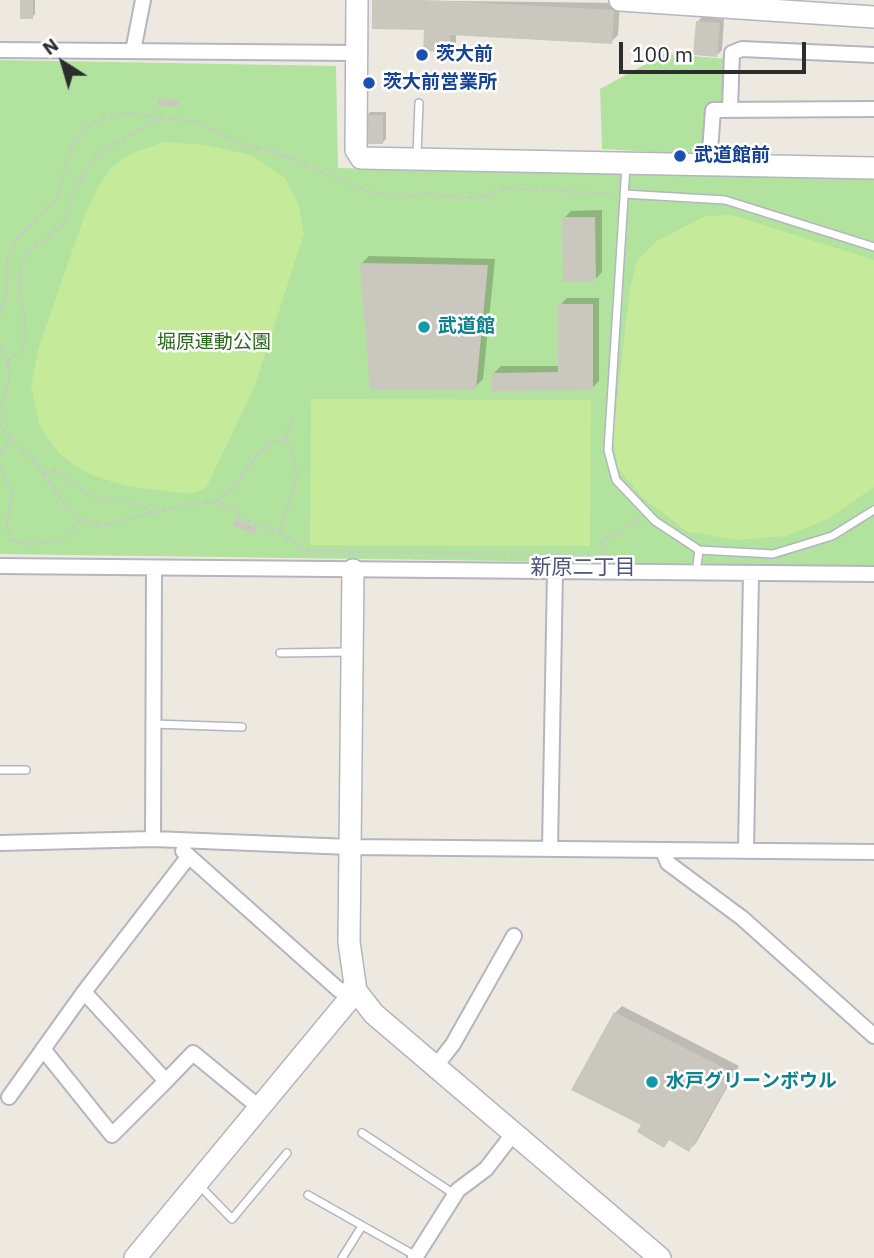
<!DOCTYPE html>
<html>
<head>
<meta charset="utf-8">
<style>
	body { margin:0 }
	#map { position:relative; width:874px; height:1258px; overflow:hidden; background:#eee9e0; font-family:"IBM Plex Sans",sans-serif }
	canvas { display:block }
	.north { position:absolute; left:28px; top:28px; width:70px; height:70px; -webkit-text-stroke:5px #fff; paint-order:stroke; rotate:323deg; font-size:19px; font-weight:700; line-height:28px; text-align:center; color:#2d2d2d }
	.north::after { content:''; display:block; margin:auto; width:24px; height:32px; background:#2d2d2d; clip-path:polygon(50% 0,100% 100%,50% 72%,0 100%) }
	.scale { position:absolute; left:619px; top:42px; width:187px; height:32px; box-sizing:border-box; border:4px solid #2d2d2d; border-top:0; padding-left:9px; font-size:21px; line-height:24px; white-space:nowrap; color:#2d2d2d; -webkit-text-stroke:5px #fff; paint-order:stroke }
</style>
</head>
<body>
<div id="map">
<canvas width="874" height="1258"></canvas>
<div class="north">N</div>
<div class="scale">100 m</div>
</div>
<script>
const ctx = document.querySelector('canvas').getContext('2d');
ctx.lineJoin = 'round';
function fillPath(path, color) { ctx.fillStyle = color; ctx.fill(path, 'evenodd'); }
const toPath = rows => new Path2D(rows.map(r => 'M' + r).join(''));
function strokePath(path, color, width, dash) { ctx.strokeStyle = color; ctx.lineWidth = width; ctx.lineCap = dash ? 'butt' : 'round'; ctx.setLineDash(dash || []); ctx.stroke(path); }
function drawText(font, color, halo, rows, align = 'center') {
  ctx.font = font + ' "IBM Plex Sans","Noto Sans JP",sans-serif'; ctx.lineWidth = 5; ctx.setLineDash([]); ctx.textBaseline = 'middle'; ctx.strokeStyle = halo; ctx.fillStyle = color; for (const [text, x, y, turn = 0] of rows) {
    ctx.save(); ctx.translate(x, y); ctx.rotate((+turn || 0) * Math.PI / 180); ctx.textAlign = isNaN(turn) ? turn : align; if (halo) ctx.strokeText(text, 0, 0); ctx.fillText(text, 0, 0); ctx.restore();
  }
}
fillPath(toPath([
	[664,54,729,59,727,105,711,109,707,155,602,149,600,89],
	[0,60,336,66,338,168,874,177,874,566,0,554]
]), '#b2e39e');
fillPath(toPath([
	[163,142,206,145,251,155,285,178,298,203,304,234,254,388,206,488,190,494,127,486,94,476,75,466,60,454,40,427,31,386,39,347,84,217,98,187,112,167,130,154],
	[732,215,874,260,874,487,828,519,786,536,738,540,688,532,644,499,618,469,613,436,630,288,637,261,657,241,705,216],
	[311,399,591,400,590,546,310,545]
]), '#c4ea9a');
fillPath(toPath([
	[22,0,35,0,35,14,32,17],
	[374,0,620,3,618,35,611,42,456,34,456,43,448,50,427,25],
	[702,17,724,19,722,50,717,55,697,22],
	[370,112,386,112,386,139,383,142,367,116],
	[602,210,602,272,595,280,564,218,571,211],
	[369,256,495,259,483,379,475,387,362,263],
	[567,298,599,298,599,381,592,388,494,373,501,366,560,366,560,305],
	[622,1006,739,1066,696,1143,689,1150,670,1139,664,1146,644,1124,615,1013]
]), '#0003');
fillPath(toPath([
	[20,0,33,0,33,19,20,19],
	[372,0,425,0,425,17,426,0,614,10,612,44,450,35,449,52,423,51,424,30,372,29],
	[696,21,720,23,717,57,693,55],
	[158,99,179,101,178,107,157,105],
	[365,115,383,115,383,144,365,144],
	[562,217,595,217,596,281,563,282],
	[360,263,488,265,476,389,370,389],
	[558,304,593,304,593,390,492,391,492,373,558,372],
	[235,519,257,528,254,534,233,525],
	[614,1012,734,1073,689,1152,669,1140,664,1148,637,1132,641,1125,571,1090]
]), '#cac7be');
const lane = toPath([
	[417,155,419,103],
	[626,166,608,450,616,480,655,521,699,550,773,554,832,536,874,510],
	[624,194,725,200,874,247],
	[696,573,699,550],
	[280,653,348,652],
	[153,724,242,727],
	[0,770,26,770],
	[362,1133,454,1194],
	[198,1184,232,1219,287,1153],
	[308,1195,416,1256],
	[342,1258,362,1226]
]);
const street = toPath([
	[0,50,357,53],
	[133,51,143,0],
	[730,108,732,53,742,49,874,55],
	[709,165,713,110,874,109],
	[0,566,874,574],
	[153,839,154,568],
	[0,843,153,839,350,847,874,852],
	[550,848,555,572],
	[746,850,751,574],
	[183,851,339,990,356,991],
	[663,851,668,863,742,918,874,1036],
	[189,856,84,992,166,1081,193,1053,260,1108],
	[43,1049,112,1135,166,1081],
	[435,1067,453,1044,514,936],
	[9,1097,84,992],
	[415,1258,458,1190,486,1169,513,1134]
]);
const secondary = toPath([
	[357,0,356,150,361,158,874,168],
	[620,0,874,17],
	[353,570,349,942,356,991,374,1014,660,1258],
	[135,1258,356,991]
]);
strokePath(lane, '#b3b5c0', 10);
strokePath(street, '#b3b5c0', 18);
strokePath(secondary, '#b3b5c0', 24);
strokePath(toPath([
	[0,313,7,293,8,259,16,240,56,199,71,146,88,126,108,116,125,113,196,122,244,145,275,152,369,192,405,197,426,193,460,198,484,197,505,188,614,194],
	[0,348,7,362,10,378,0,412],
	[7,362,24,347,25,318,19,288,21,264,26,254,63,224,75,186,97,155,159,117],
	[0,421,5,432,43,473,68,509,81,520,99,526,191,504,216,502,238,512,237,517,279,532,307,551,602,556,604,538,622,532,638,518],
	[285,440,294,415],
	[0,454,13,440],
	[0,466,12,493,7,527,9,538,14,541,31,544,57,542,66,538,80,520],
	[43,473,57,471,95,499,124,501,148,509,151,514],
	[216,502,234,488,256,456,272,443,285,440,292,449,297,477,279,532]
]), '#c8c8c8', 2.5, [5, 3.5]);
strokePath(lane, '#fff', 7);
strokePath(street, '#fff', 14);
strokePath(secondary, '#fff', 21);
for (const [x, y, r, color] of [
	[422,55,7,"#1a4fb4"],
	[369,83,7,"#1a4fb4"],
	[680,156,7,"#1a4fb4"],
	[424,327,7,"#0f9aa8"],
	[652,1082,7,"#0f9aa8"]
]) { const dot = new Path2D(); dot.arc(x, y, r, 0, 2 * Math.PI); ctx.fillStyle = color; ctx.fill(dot); strokePath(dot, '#fff', 2.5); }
drawText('bold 19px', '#164399', '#fff', [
	["茨大前",436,55],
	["茨大前営業所",383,83],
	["武道館前",694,156]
], 'left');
drawText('bold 19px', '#0d838f', '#fff', [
	["武道館",438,327],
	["水戸グリーンボウル",666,1082]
], 'left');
drawText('19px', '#296b1c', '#fff', [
	["堀原運動公園",214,343]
]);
drawText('21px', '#4d547e', '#fff', [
	["新原二丁目",583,568]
]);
</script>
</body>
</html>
